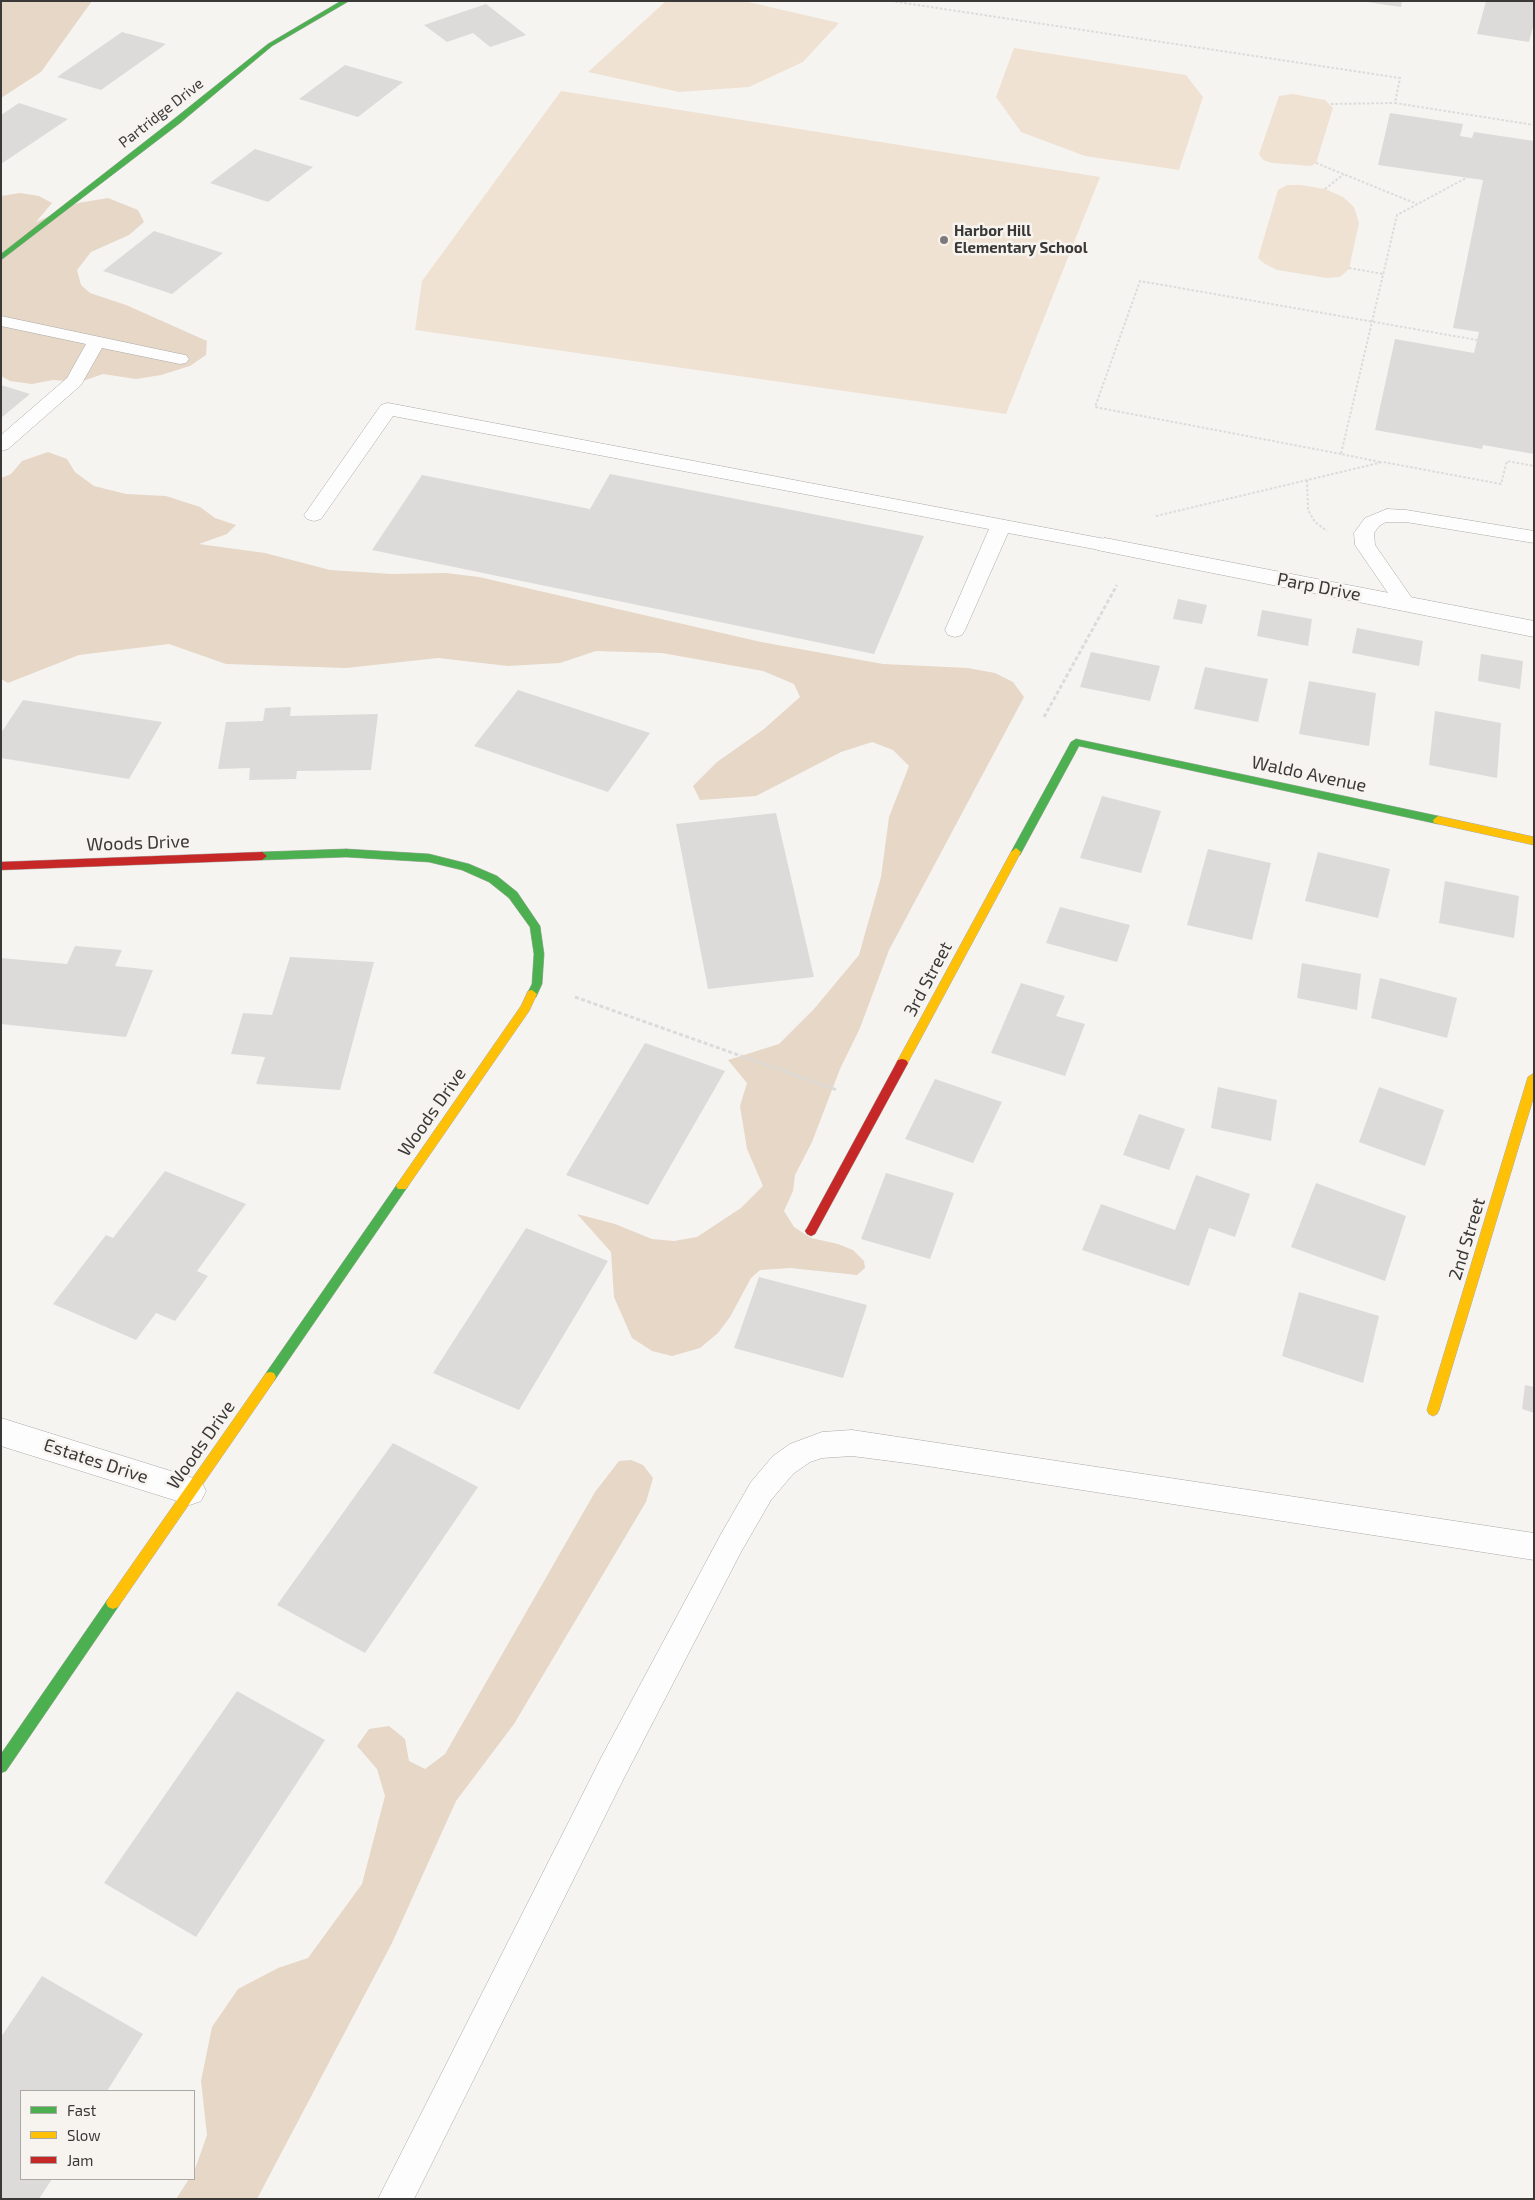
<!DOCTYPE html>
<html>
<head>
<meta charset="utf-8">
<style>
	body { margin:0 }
	#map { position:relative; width:1535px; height:2200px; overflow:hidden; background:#f6f4f1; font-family:"Exo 2",sans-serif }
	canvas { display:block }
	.frame { position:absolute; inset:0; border:2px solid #3a3938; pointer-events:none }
	.legend { position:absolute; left:20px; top:2090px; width:175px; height:90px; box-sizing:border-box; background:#f7f4f0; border:1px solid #aba9a6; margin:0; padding:6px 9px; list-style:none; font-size:15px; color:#3a3938 }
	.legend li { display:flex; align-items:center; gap:10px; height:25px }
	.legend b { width:25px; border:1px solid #aba9a6 }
</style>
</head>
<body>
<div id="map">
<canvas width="1535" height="2200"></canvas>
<div class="frame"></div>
<ul class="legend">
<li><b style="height:6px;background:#4caf50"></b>Fast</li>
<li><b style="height:6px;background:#ffc107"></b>Slow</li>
<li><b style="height:6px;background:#c62828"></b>Jam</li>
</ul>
</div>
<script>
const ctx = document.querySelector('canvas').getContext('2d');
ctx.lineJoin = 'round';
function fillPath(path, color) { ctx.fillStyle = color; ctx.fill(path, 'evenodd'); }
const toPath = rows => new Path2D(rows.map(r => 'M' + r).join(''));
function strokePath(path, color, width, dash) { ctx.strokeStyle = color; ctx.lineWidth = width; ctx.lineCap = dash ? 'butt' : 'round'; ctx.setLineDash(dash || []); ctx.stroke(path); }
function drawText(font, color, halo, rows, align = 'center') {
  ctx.font = font + ' "Exo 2",sans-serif'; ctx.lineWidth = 5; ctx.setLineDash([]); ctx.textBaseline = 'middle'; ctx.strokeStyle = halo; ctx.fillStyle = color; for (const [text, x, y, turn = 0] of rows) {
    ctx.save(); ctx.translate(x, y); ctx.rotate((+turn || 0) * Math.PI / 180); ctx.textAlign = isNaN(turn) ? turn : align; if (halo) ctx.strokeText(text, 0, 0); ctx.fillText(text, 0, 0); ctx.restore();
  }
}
fillPath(toPath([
	[666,1,744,1,839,23,803,62,749,87,679,92,588,72],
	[1014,48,1186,75,1203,97,1179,170,1085,156,1021,132,996,97],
	[561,91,1100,177,1006,414,415,330,422,281],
	[1293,94,1325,100,1333,108,1316,163,1311,166,1272,163,1263,160,1259,154,1279,96],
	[1287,185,1301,185,1325,189,1343,197,1354,207,1359,223,1349,269,1340,277,1327,278,1277,270,1265,264,1258,258,1278,190]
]), '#f0e2d2');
fillPath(toPath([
	[1,1,92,1,41,72,1,98],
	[20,193,39,196,52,203,36,222,78,203,108,198,138,210,144,222,129,235,91,252,77,270,81,285,90,293,126,305,207,341,206,355,190,366,161,375,136,379,103,374,80,382,53,380,32,384,10,381,1,376,1,196],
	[48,452,67,459,75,472,94,486,126,494,166,496,200,507,215,518,236,525,227,534,199,544,265,553,330,570,392,574,446,573,479,577,761,642,883,664,968,668,995,673,1013,682,1024,697,889,950,860,1028,840,1069,812,1142,795,1175,793,1191,784,1211,794,1227,811,1238,838,1244,853,1250,864,1261,865,1268,857,1275,790,1268,760,1270,751,1278,730,1317,718,1333,700,1348,672,1356,652,1351,632,1338,614,1297,611,1252,577,1214,615,1224,652,1239,674,1241,697,1237,741,1208,763,1186,747,1149,740,1106,747,1083,728,1060,779,1044,814,1009,859,955,881,877,889,817,909,766,893,750,872,742,841,752,756,796,700,800,693,786,717,762,764,729,800,697,794,684,763,671,662,653,596,651,560,663,508,666,438,658,346,668,226,664,169,644,79,655,8,683,1,679,1,478,11,474,22,461],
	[631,1460,643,1465,653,1478,646,1502,514,1724,456,1801,392,1943,257,2199,176,2199,189,2179,194,2179,194,2172,207,2135,201,2081,212,2027,238,1989,278,1968,308,1958,362,1884,385,1796,377,1769,357,1746,369,1729,389,1726,405,1739,409,1761,425,1769,445,1754,595,1492,619,1461]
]), '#e6d7c7');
fillPath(toPath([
	[1360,1,1402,1,1401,7],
	[1486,1,1534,1,1534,23,1529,42,1477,34],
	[486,4,526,35,490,47,473,33,447,42,424,25],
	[122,32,166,44,101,90,57,77],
	[345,65,403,82,358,117,299,99],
	[19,103,68,119,1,164,1,115],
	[1390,113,1463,124,1460,136,1472,138,1474,132,1534,141,1534,454,1483,445,1482,449,1375,430,1395,339,1474,353,1479,332,1453,328,1483,180,1378,165],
	[255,149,313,167,268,202,210,183],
	[154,231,223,253,172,294,103,271],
	[1,385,30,394,1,418],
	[610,474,924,536,874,654,372,550,422,475,590,509],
	[1178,599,1207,605,1202,624,1173,619],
	[1262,610,1312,619,1308,646,1257,636],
	[1357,628,1423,641,1419,666,1352,653],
	[1091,652,1160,666,1150,701,1080,687],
	[1481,654,1523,661,1520,689,1478,681],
	[1205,667,1268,679,1258,722,1194,709],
	[1309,681,1376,693,1369,746,1299,734],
	[518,690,650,733,608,792,474,746],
	[23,700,162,722,129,779,1,758,1,733],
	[291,707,290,716,378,714,371,770,297,771,296,779,249,780,250,768,218,769,226,722,263,721,265,708],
	[1435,711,1501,723,1497,778,1429,765],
	[1102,796,1161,811,1141,873,1080,858],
	[776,813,814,977,708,989,676,824],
	[1208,849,1271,863,1252,940,1187,925],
	[1318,852,1390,869,1378,918,1305,901],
	[1445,881,1519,896,1514,938,1439,923],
	[1060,907,1130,925,1117,962,1046,943],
	[75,946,122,950,115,966,153,970,126,1037,1,1024,1,958,67,964],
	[290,957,374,962,340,1090,256,1084,265,1057,231,1054,243,1013,272,1015],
	[1302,963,1361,974,1357,1010,1297,998],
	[1380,978,1457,998,1447,1038,1371,1018],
	[1021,983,1065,996,1056,1016,1085,1024,1065,1076,991,1053],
	[645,1043,725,1071,648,1205,566,1175],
	[935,1079,1002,1102,973,1163,905,1139],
	[1218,1087,1277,1100,1271,1141,1211,1128],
	[1379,1087,1444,1110,1425,1166,1359,1142],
	[1139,1114,1185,1129,1169,1170,1123,1155],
	[165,1171,246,1204,197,1271,208,1276,175,1321,156,1313,136,1340,53,1304,106,1235,113,1238],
	[886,1173,954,1193,930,1259,861,1239],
	[1196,1175,1250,1194,1235,1237,1209,1228,1189,1286,1082,1250,1101,1204,1175,1230],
	[1316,1183,1406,1216,1385,1281,1291,1247],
	[526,1228,608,1261,519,1410,433,1373],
	[759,1277,867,1305,843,1378,734,1348],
	[1299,1292,1379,1316,1363,1383,1282,1356],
	[1525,1385,1534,1387,1534,1413,1522,1409],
	[393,1443,478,1487,365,1653,277,1605],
	[237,1691,325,1740,196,1937,104,1883],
	[42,1976,143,2034,107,2091,21,2091,21,2179,52,2179,39,2199,1,2199,1,2037]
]), '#dcdbd9');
const lane = toPath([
	[1,316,180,354,186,355,189,359,186,363,180,364,102,348,81,385,8,449,1,451,1,435,67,378,86,344,1,326,1,316],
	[388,403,1105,539,1112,540,1115,545,1112,550,1105,551,1008,533,965,630,962,635,955,637,948,635,945,630,989,529,393,416,321,519,314,521,307,519,304,515,307,511,381,405,388,403],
	[1387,509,1406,510,1534,531,1534,543,1406,522,1386,522,1379,526,1374,533,1375,545,1416,604,1413,609,1406,611,1399,609,1355,545,1354,533,1365,518,1387,509],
	[852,1430,1534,1533,1534,1560,914,1464,852,1456,822,1458,810,1462,793,1474,771,1500,741,1552,624,1778,414,2199,378,2199,602,1756,721,1534,751,1482,773,1456,790,1444,822,1432,852,1430]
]);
const street = toPath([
	[1105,538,1534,621,1534,637,1097,550,1094,545,1097,540,1105,538],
	[1,1418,190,1477,201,1481,206,1491,201,1501,190,1505,1,1446,1,1418]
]);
const fast = toPath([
	[341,1,349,1,272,46,180,123,1,260,1,254,174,119,268,44,341,1],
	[1076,739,1438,816,1443,820,1438,824,1079,746,1020,855,1012,855,1011,852,1071,742,1076,739],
	[346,849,429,854,469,864,497,876,517,892,540,926,544,954,542,984,536,997,528,997,527,994,532,984,534,954,530,927,509,898,489,882,462,870,429,862,346,857,262,860,257,856,262,852,346,849],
	[402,1181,406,1183,408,1186,406,1189,274,1381,270,1382,266,1381,264,1377,266,1373,398,1183,402,1181],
	[113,1597,118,1599,120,1603,118,1607,6,1771,1,1773,1,1754,108,1599,113,1597]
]);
const slow = toPath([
	[1438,816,1534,837,1534,845,1434,823,1433,820,1438,816],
	[1016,848,1021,852,906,1066,898,1066,896,1063,898,1060,1011,852,1016,848],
	[532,990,537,994,529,1011,406,1189,398,1189,396,1186,398,1183,521,1006,528,991,532,990],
	[1534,1073,1534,1096,1439,1410,1437,1414,1433,1416,1429,1414,1427,1410,1528,1077,1534,1073],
	[270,1372,274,1373,276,1377,274,1381,118,1607,113,1609,108,1607,106,1603,108,1599,266,1373,270,1372]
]);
const jam = toPath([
	[262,852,267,856,262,860,1,870,1,862,262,852],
	[902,1059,906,1060,908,1063,815,1234,811,1236,807,1234,805,1231,807,1228,898,1060,902,1059]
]);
strokePath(lane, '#aaa9a7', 1);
strokePath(street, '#aaa9a7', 1);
strokePath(fast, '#aaa9a7', 1);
strokePath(slow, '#aaa9a7', 1);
strokePath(jam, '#aaa9a7', 1);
strokePath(toPath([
	[891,1,1400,78,1395,103,1534,125],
	[1331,104,1395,103],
	[1316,163,1417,204],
	[1325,189,1344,174],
	[1349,268,1383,274],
	[1341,454,1095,407,1140,281,1477,340],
	[1380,462,1341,454,1397,215,1468,177],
	[1307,480,1308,510,1315,522,1327,531],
	[1156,516,1383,462,1501,484,1507,461,1534,466]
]), '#dcdbdb', 2, [2.5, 2]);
strokePath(toPath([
	[1044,717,1117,585],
	[575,997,837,1090]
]), '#dcdbdb', 3, [4, 2.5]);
fillPath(lane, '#fefdfd');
fillPath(street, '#fefdfd');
fillPath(fast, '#4caf50');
fillPath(slow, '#ffc107');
fillPath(jam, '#c62828');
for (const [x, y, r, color] of [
	[944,240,5,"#7c7a79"]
]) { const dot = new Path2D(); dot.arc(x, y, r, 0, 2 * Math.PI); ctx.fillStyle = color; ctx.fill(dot); strokePath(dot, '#f7f4f0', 2); }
drawText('15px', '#3a3938', '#f7f4f0', [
	["Partridge Drive",161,113,-38]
]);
drawText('bold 15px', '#3a3938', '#f7f4f0', [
	["Harbor Hill",954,231],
	["Elementary School",954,248]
], 'left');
drawText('18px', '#3a3938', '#f7f4f0', [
	["Parp Drive",1319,587,11],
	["Waldo Avenue",1309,774,12],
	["Woods Drive",138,843,-2],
	["3rd Street",928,979,-62],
	["Woods Drive",432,1112,-55],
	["2nd Street",1467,1239,-73],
	["Woods Drive",201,1445,-55],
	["Estates Drive",96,1461,18]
]);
</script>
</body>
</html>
